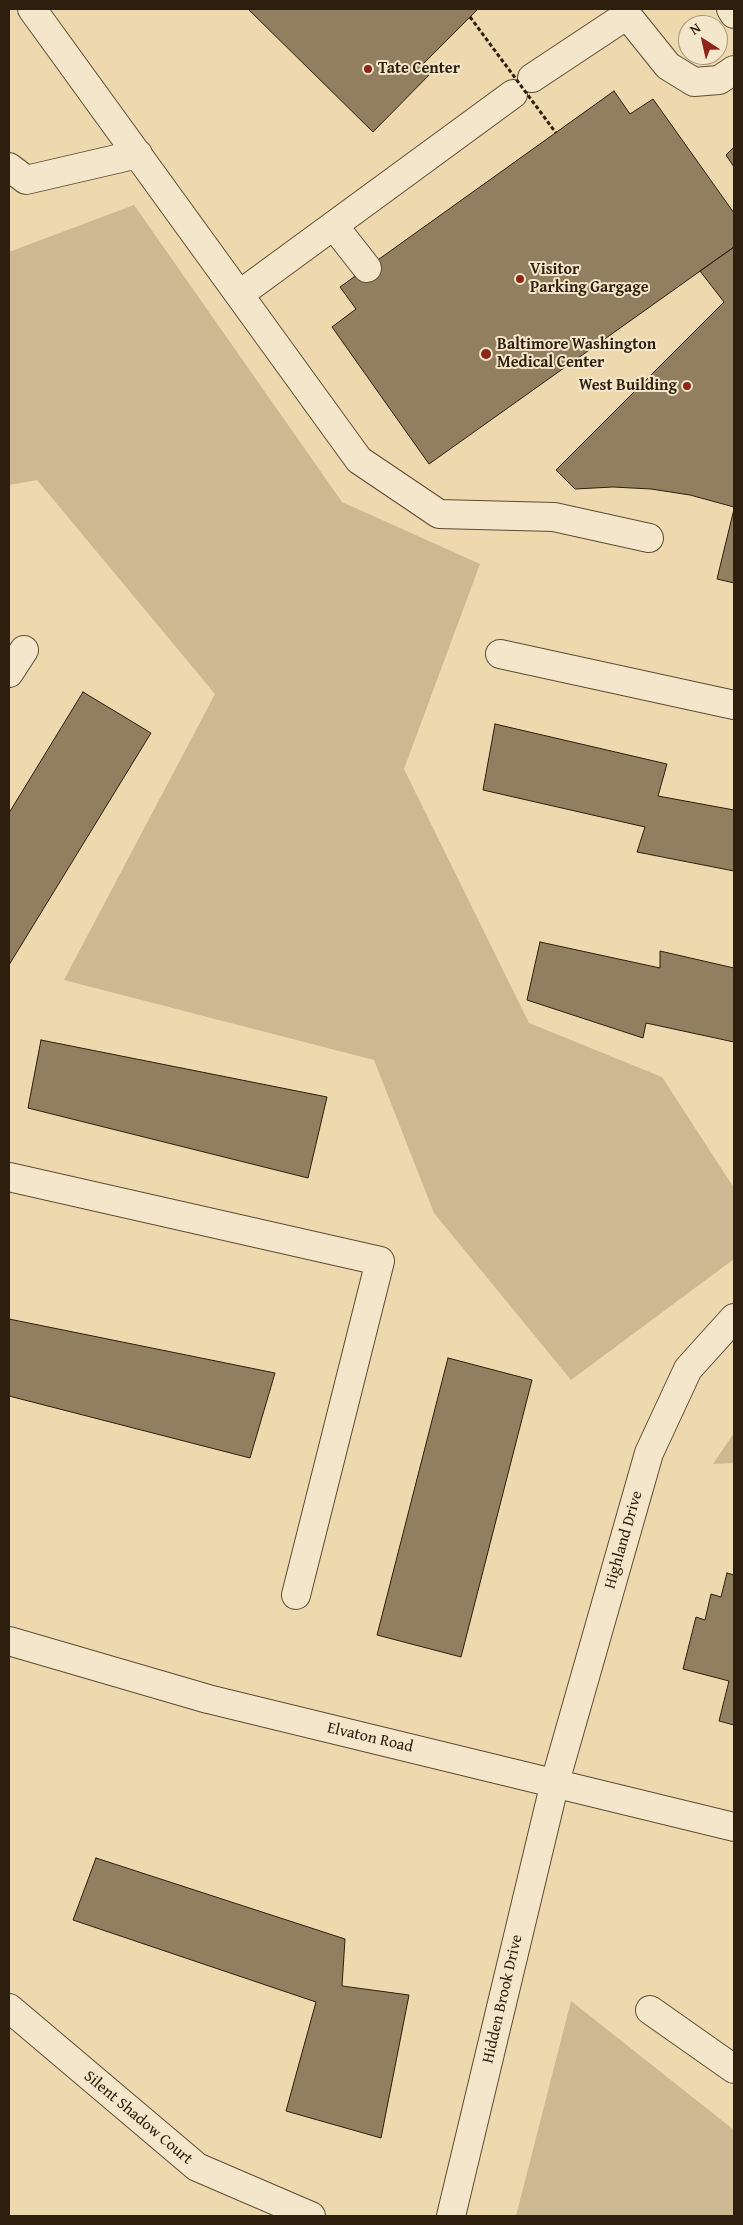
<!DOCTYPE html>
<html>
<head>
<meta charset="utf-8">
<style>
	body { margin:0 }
	#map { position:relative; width:743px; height:2225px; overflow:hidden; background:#eed8ad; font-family:"Gentium Book Plus",serif }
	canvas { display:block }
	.frame { position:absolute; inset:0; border:10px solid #2d1e0d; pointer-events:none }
	.north { position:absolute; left:678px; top:15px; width:50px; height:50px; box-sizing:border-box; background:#f4e6ca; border:1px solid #a4967e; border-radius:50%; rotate:325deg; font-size:14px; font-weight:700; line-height:20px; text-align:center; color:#2d1e0d }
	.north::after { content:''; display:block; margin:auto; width:18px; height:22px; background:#8f2418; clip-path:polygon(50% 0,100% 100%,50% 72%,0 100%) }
</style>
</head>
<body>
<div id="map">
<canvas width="743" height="2225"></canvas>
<div class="frame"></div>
<div class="north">N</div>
</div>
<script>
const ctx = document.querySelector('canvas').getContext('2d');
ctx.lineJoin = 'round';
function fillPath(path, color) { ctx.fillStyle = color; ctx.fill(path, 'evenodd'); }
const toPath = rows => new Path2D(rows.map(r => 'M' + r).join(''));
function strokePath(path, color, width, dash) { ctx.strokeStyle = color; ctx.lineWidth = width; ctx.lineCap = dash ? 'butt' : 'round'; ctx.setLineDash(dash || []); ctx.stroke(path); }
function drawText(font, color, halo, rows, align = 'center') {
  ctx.font = font + ' "Gentium Book Plus",serif'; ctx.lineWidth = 4; ctx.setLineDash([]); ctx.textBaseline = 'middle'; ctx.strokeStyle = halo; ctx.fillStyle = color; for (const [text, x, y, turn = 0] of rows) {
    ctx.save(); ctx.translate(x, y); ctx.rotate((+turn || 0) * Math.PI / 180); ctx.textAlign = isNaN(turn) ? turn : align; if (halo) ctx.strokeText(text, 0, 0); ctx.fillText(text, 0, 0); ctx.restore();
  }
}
fillPath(toPath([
	[134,205,342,502,480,564,404,769,529,1023,662,1077,734,1188,734,1259,571,1380,434,1213,374,1060,64,980,215,694,37,480,9,485,9,252],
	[734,1433,734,1463,713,1464],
	[571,2001,734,2130,734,2216,516,2216]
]), '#cdb892');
const building = toPath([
	[248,9,478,9,422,65,431,73,373,132,248,9],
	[614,91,630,114,653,99,734,213,734,247,429,464,332,327,356,309,340,287,614,91],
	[734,147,734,167,726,155,734,147],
	[734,247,734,507,690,495,651,489,613,487,575,489,556,470,724,302,700,271,734,247],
	[734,509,734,583,717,579,734,509],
	[83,692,151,733,9,965,9,813,83,692],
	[495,724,667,764,658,796,734,810,734,871,637,852,645,827,483,790,495,724],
	[540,942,660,968,660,951,734,968,734,1042,646,1023,643,1038,527,1000,540,942],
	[41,1040,327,1097,308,1178,28,1108,41,1040],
	[9,1319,275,1373,250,1458,9,1396,9,1319],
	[448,1358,532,1380,461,1657,377,1635,448,1358],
	[727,1573,734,1575,734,1725,719,1721,729,1681,683,1669,696,1617,705,1620,711,1594,721,1597,727,1573],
	[96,1858,345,1939,342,1986,409,1995,381,2138,286,2111,316,2002,73,1920,96,1858]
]);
fillPath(building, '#917f60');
strokePath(building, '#2d1e0d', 1);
const minor = toPath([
	[32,9,359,460,439,514,554,517,649,538],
	[731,9,734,14],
	[532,78,627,15,668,66,694,82,719,80,734,70],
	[9,167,26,180,138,154],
	[334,226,367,268],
	[240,294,513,94],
	[500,654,734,705],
	[9,673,24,650],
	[9,1177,380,1261,296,1595],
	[9,1641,208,1699,734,1827],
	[9,2008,197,2167,311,2216],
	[650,2010,734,2069],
	[451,2216,555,1782,649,1453,688,1369,734,1318]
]);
strokePath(minor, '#5d4c35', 30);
strokePath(minor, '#f4e6ca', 28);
strokePath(toPath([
	[470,17,556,133]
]), '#2d1e0d', 3, [4, 2.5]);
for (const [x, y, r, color] of [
	[368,69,5,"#8f2418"],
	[520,279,5,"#8f2418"],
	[486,354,6,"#8f2418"],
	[687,386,5,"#8f2418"]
]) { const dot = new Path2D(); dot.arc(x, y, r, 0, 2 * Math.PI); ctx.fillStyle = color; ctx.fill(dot); strokePath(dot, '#f4e6ca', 2); }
drawText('bold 16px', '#2d1e0d', '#f4e6ca', [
	["Tate Center",378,69],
	["Visitor",530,270],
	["Parking Gargage",530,288],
	["Baltimore Washington",497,345],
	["Medical Center",497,363],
	["West Building",677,386,"right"]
], 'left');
drawText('16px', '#2d1e0d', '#f4e6ca', [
	["Highland Drive",624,1540,-74],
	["Elvaton Road",370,1738,13],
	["Hidden Brook Drive",503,1999,-77],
	["Silent Shadow Court",138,2118,40]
]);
</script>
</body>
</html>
